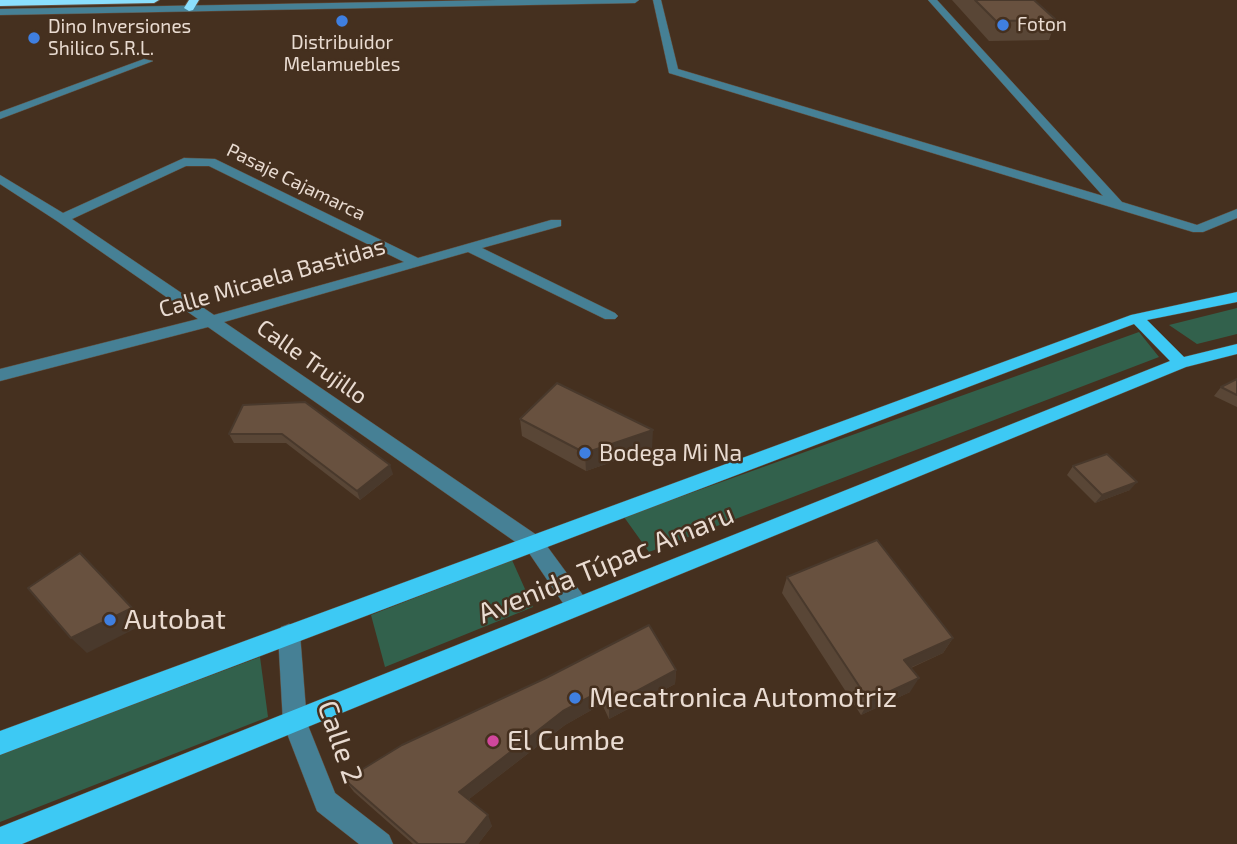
<!DOCTYPE html>
<html>
<head>
<meta charset="utf-8">
<style>
	body { margin:0 }
	canvas { display:block; background:#45301f }
</style>
</head>
<body>
<canvas width="1237" height="844"></canvas>
<script>
const ctx = document.querySelector('canvas').getContext('2d');
ctx.lineJoin = 'round';
function fillPath(path, color) { ctx.fillStyle = color; ctx.fill(path, 'evenodd'); }
const toPath = rows => new Path2D(rows.map(r => 'M' + r).join(''));
function strokePath(path, color, width, dash) { ctx.strokeStyle = color; ctx.lineWidth = width; ctx.lineCap = dash ? 'butt' : 'round'; ctx.setLineDash(dash || []); ctx.stroke(path); }
function drawText(font, color, halo, rows, align = 'center') {
  ctx.font = font + ' "Exo 2",sans-serif'; ctx.lineWidth = 5; ctx.setLineDash([]); ctx.textBaseline = 'middle'; ctx.strokeStyle = halo; ctx.fillStyle = color; for (const [text, x, y, turn = 0] of rows) {
    ctx.save(); ctx.translate(x, y); ctx.rotate((+turn || 0) * Math.PI / 180); ctx.textAlign = isNaN(turn) ? turn : align; if (halo) ctx.strokeText(text, 0, 0); ctx.fillText(text, 0, 0); ctx.restore();
  }
}
fillPath(toPath([
	[1237,308,1237,334,1197,344,1169,325],
	[1139,332,1159,357,649,552,624,517],
	[512,560,533,607,385,667,371,615],
	[260,657,268,717,0,822,0,754]
]), '#32614c');
const minor = toPath([
	[497,0,639,0,635,3,0,15,0,9,497,0],
	[653,0,661,0,678,69,1103,196,928,0,937,0,1122,202,1197,225,1237,209,1237,218,1203,232,1193,232,669,73,653,0],
	[144,59,153,61,0,119,0,112,144,59],
	[184,158,215,159,418,258,551,220,561,220,561,226,482,248,615,313,618,316,615,319,605,319,468,252,224,322,541,538,585,598,588,605,585,612,577,615,569,612,527,550,208,327,0,381,0,369,198,319,57,221,0,184,0,175,63,213,184,158],
	[186,166,209,166,404,262,214,315,72,219,186,166],
	[289,624,297,627,300,634,307,723,335,793,389,835,393,844,359,844,317,811,283,723,278,634,281,627,289,624]
]);
const major = toPath([
	[1237,292,1237,302,1147,320,1184,357,1237,344,1237,354,1186,367,22,844,0,844,0,827,1170,361,1134,324,0,755,0,731,1131,315,1237,292]
]);
const highway = toPath([
	[0,0,159,0,154,3,0,6,0,0],
	[189,0,199,0,193,10,189,11,184,8,189,0]
]);
strokePath(minor, '#634f3f', 1);
strokePath(major, '#634f3f', 1);
strokePath(highway, '#634f3f', 2);
fillPath(minor, '#468095');
fillPath(major, '#3dc9f4');
fillPath(highway, '#8bdffd');
fillPath(toPath([
	[952,0,1034,0,1056,20,1049,40,989,41],
	[1237,379,1237,407,1214,396,1221,387],
	[243,405,393,474,360,500,286,443,234,443,229,434],
	[520,419,652,448,586,471,522,436],
	[1073,466,1130,490,1095,503,1067,475],
	[787,577,953,638,943,653,911,668,910,692,861,715,782,593],
	[676,670,675,684,609,719,602,704,565,725,469,799,492,826,478,844,413,844,354,792,345,780,402,745]
]), '#594636');
fillPath(toPath([
	[653,430,652,448,586,471,585,453],
	[390,465,393,474,360,500,357,491],
	[1137,482,1130,490,1095,503,1102,495],
	[132,608,146,623,87,653,71,638],
	[953,638,943,653,896,674,904,660],
	[676,670,675,684,609,719,609,706],
	[919,678,910,692,861,715,869,701],
	[601,691,602,704,565,725,464,803,459,792,563,711],
	[488,815,492,826,478,844,465,844]
]), '#49392c');
const building = toPath([
	[975,0,1034,0,1056,20,996,21,975,0],
	[1237,379,1237,395,1221,387,1237,379],
	[557,383,653,430,585,453,520,419,557,383],
	[305,402,390,465,357,491,282,434,229,434,243,405,305,402],
	[1107,454,1137,482,1102,495,1073,466,1107,454],
	[877,540,953,638,904,660,919,678,869,701,787,577,877,540],
	[80,553,132,608,71,638,28,588,80,553],
	[649,625,676,670,609,706,601,691,563,711,459,792,488,815,465,844,418,844,345,780,402,745,546,678,649,625]
]);
fillPath(building, '#68513f');
strokePath(building, '#49392c', 2);
for (const [x, y, r, color] of [
	[342,21,7,"#3f7fe0"],
	[1003,25,7,"#3f7fe0"],
	[34,38,7,"#3f7fe0"],
	[585,453,7,"#3f7fe0"],
	[110,620,7,"#3f7fe0"],
	[575,698,7,"#3f7fe0"],
	[493,741,7,"#d1479c"]
]) { const dot = new Path2D(); dot.arc(x, y, r, 0, 2 * Math.PI); ctx.fillStyle = color; ctx.fill(dot); strokePath(dot, '#45301f', 2.5); }
drawText('19px', '#e9dbd1', '#45301f', [
	["Foton",1017,25],
	["Dino Inversiones",48,27],
	["Shilico S.R.L.",48,49],
	["Distribuidor",342,43,"center"],
	["Melamuebles",342,65,"center"]
], 'left');
drawText('19px', '#e9dbd1', '#45301f', [
	["Pasaje Cajamarca",296,182,26]
]);
drawText('23px', '#e9dbd1', '#45301f', [
	["Calle Micaela Bastidas",272,278,-16],
	["Calle Trujillo",312,362,35]
]);
drawText('23px', '#e9dbd1', '#45301f', [
	["Bodega Mi Na",599,453]
], 'left');
drawText('28px', '#e9dbd1', '#45301f', [
	["Avenida Túpac Amaru",606,564,-22],
	["Calle 2",340,742,71]
]);
drawText('28px', '#e9dbd1', '#45301f', [
	["Autobat",124,620],
	["Mecatronica Automotriz",589,698],
	["El Cumbe",507,741]
], 'left');
</script>
</body>
</html>
